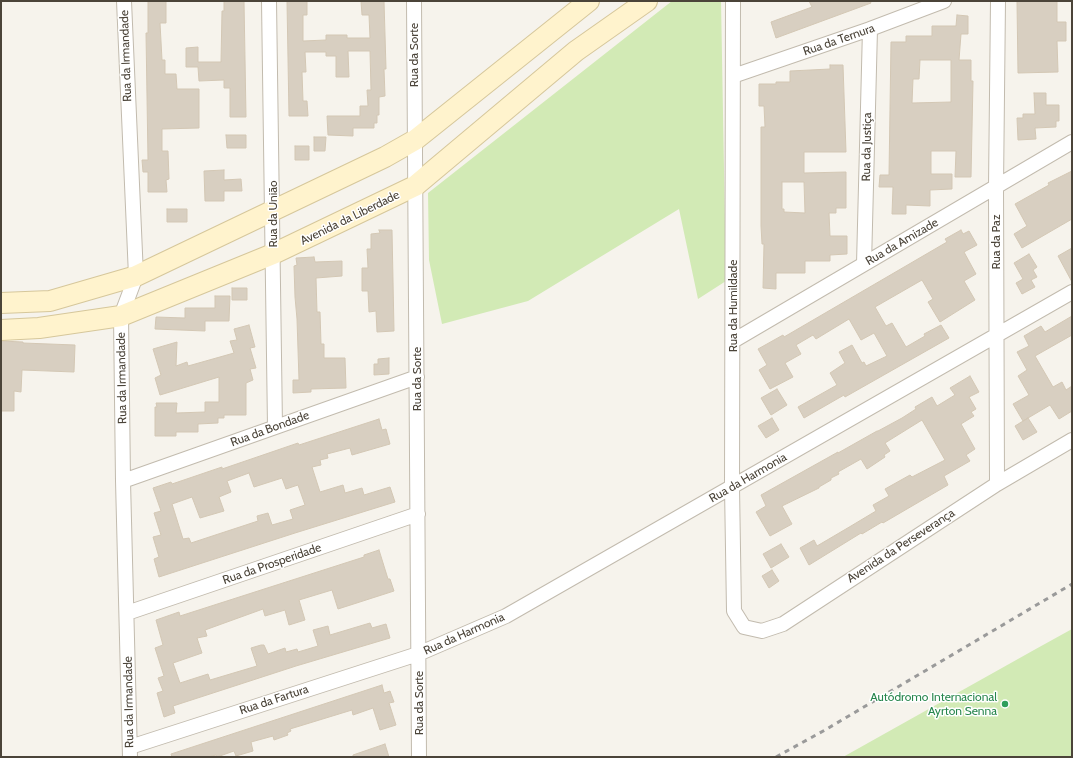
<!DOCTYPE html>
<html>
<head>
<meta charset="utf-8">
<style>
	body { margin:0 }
	#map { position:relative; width:1073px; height:758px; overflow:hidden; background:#f6f3ec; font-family:Cabin,sans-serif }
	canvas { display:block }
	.frame { position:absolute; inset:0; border:2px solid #4b4439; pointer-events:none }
</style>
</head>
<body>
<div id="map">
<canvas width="1073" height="758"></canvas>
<div class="frame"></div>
</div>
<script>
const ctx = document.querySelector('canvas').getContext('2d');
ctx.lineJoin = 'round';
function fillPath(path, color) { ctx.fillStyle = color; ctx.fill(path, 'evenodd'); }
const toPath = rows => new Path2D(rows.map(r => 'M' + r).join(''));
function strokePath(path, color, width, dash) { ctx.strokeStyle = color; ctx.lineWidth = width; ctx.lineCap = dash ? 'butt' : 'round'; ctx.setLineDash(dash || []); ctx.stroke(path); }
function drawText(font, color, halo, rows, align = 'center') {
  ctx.font = font + ' Cabin,sans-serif'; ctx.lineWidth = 3; ctx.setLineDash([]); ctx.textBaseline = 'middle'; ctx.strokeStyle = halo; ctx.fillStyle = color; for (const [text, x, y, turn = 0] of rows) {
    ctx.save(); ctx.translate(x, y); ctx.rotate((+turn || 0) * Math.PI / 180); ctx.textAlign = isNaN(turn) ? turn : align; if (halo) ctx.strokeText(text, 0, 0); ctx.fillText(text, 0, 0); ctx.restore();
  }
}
fillPath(toPath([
	[672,1,721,1,726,281,698,299,679,209,528,301,442,324,429,260,428,193],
	[1072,629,1072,757,843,757,1034,650]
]), '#d2eab5');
const building = toPath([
	[148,1,166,1,166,23,160,23,162,60,165,60,165,74,176,74,177,89,199,89,199,128,162,129,162,151,168,151,169,179,166,180,167,192,148,192,148,172,143,172,142,160,148,160,146,33,148,33,148,1],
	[224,1,244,1,246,117,230,117,230,88,224,88,224,80,199,81,198,67,186,67,186,48,198,47,198,62,221,62,222,11,224,11,224,1],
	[287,1,307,1,307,15,303,15,303,41,326,40,326,35,347,35,347,38,370,38,369,15,362,15,361,1,384,1,386,69,384,69,385,96,379,97,379,115,377,115,377,123,374,123,374,128,353,128,353,136,328,135,327,116,360,116,360,106,368,106,367,90,371,90,370,51,348,51,349,77,336,77,336,56,326,56,326,52,305,52,306,72,302,72,303,101,307,101,308,116,289,116,287,1],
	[809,1,870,1,871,3,776,38,771,22,812,7,809,1],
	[1017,1,1057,1,1057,22,1066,22,1066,41,1057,41,1058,72,1018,73,1017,1],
	[957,15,968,16,968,34,961,34,959,60,971,60,971,81,973,81,971,177,955,177,956,151,931,151,931,174,952,174,952,189,930,190,930,206,906,205,906,214,892,214,893,187,879,187,880,175,889,175,891,42,906,42,906,36,932,36,932,26,956,26,957,15],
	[920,60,951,60,951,102,912,103,913,79,919,79,920,60],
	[830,65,843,65,846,152,804,152,804,173,846,172,846,208,836,208,836,213,829,213,830,236,847,236,847,254,830,255,830,261,805,261,805,273,776,273,776,289,763,288,764,244,762,244,761,226,761,127,765,127,764,106,759,106,759,84,776,84,776,82,790,82,790,71,830,69,830,65],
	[782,182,804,182,805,213,784,212,784,209,782,209,782,182],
	[1034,93,1046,93,1046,105,1059,105,1059,121,1056,121,1056,127,1035,128,1036,139,1018,140,1017,118,1023,118,1023,114,1035,114,1034,93],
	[226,135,246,135,246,148,227,148,226,135],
	[314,137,326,137,325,151,314,151,314,137],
	[295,146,309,146,309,160,295,160,295,146],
	[224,170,224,180,241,179,242,191,224,191,224,201,205,201,204,171,224,170],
	[1072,171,1072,219,1022,248,1014,234,1027,226,1015,204,1049,185,1048,183,1072,171],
	[167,209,187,209,187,222,167,222,167,209],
	[379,230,392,230,394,331,377,332,376,311,369,312,368,291,362,291,362,268,368,268,367,249,371,249,371,234,380,233,379,230],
	[961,230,963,234,969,231,977,245,964,252,976,274,964,281,975,300,940,322,928,302,933,299,922,280,875,307,886,326,892,323,906,347,925,336,924,334,941,325,949,338,845,397,844,395,804,418,798,407,837,385,830,373,845,363,839,352,852,345,862,363,864,362,866,366,887,356,874,333,861,340,849,319,816,339,813,335,796,345,801,354,785,363,793,377,770,389,759,370,767,365,758,349,783,335,784,337,947,242,945,239,961,230],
	[1072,248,1072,282,1058,256,1072,248],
	[1029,254,1037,267,1033,270,1037,277,1031,280,1035,287,1022,294,1016,283,1023,279,1014,263,1029,254],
	[314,257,315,262,342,261,342,276,316,278,317,312,320,312,321,344,324,344,324,358,345,358,346,388,311,389,311,392,293,393,293,380,299,380,297,319,295,297,294,266,297,265,296,258,314,257],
	[232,288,247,288,247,300,232,300,232,288],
	[215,296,230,296,229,321,205,321,205,331,155,329,156,317,185,318,185,308,215,308,215,296],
	[1072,316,1072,335,1035,356,1053,387,1062,382,1066,390,1072,386,1072,411,1059,419,1050,405,1023,421,1013,404,1029,395,1018,376,1027,370,1017,352,1029,346,1024,336,1041,326,1045,332,1072,316],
	[249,325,255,347,250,348,256,368,250,369,253,380,246,383,246,415,224,415,224,418,218,418,218,423,198,424,198,432,176,432,176,436,155,436,155,407,157,407,156,403,177,403,176,413,205,412,205,402,219,402,219,377,160,395,155,378,161,375,153,349,177,342,176,366,187,362,188,366,234,353,230,341,237,340,234,329,249,325],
	[1,341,23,342,23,343,75,345,74,372,22,370,21,392,14,391,14,411,1,411,1,341],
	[389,358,389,374,374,375,374,364,378,364,378,359,389,358],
	[970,376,979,392,969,397,976,409,971,412,974,416,961,424,975,449,966,455,970,461,944,476,948,485,883,523,882,522,862,534,861,533,809,565,800,548,814,540,817,546,851,526,876,511,873,505,889,496,885,489,910,475,912,477,945,460,922,420,885,443,890,451,884,455,885,457,867,469,861,459,838,472,839,474,831,478,831,480,819,487,819,488,782,506,792,524,770,536,756,512,766,506,761,495,838,452,838,453,877,431,878,431,902,418,916,409,915,407,932,397,937,406,955,395,950,388,970,376],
	[777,389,787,405,771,415,761,398,777,389],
	[772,418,779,430,766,438,758,426,772,418],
	[1028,418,1037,432,1023,440,1015,426,1028,418],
	[379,419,382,430,386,429,390,444,352,455,350,448,327,454,328,458,320,460,321,465,312,467,320,492,343,485,345,493,362,488,364,495,390,487,395,502,295,533,159,577,154,559,159,557,153,537,161,535,154,513,161,511,153,488,171,482,172,484,222,467,222,469,298,443,299,445,379,419],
	[249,473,254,487,282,478,286,489,298,485,305,505,290,510,293,519,272,525,268,513,257,516,258,521,191,543,189,538,183,539,172,504,192,497,200,518,224,511,219,497,231,492,227,481,249,473],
	[781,544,789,557,771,568,763,554,781,544],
	[379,550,388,579,390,579,394,591,338,609,332,590,299,600,305,620,289,625,285,610,265,616,263,609,205,630,207,636,197,638,202,653,173,663,180,683,208,674,210,680,257,666,251,648,261,645,264,645,268,654,285,648,286,652,297,649,298,652,318,646,313,630,328,626,330,635,370,623,372,628,386,624,390,638,296,666,173,706,175,713,164,717,157,693,163,691,158,678,164,676,155,648,163,645,156,620,179,612,180,616,364,557,364,555,379,550],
	[772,570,779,581,769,588,762,576,772,570],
	[382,685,384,693,390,691,394,702,389,703,396,725,380,730,373,708,353,715,352,710,290,729,291,731,287,733,288,735,274,740,273,736,251,742,253,751,236,756,234,751,217,757,216,755,208,757,172,757,171,754,382,685],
	[385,744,389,757,353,757,353,755,385,744]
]);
fillPath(building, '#d8cfc1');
strokePath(building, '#d3c7b4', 1);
const street = toPath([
	[124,1,136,276,121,316,123,481,130,757],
	[269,1,275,427],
	[414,1,419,757],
	[733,1,732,487,734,611,744,627,762,631,783,624,997,484,1072,440],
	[733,76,870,29,944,1],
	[864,264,870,29],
	[733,341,1072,142],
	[123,481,417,377],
	[997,484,996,187,998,1],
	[127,613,418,514],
	[130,747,418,654,506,616,1072,292]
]);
const secondary = toPath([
	[1,303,50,301,136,276,385,157,415,140,589,1],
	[1,330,39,328,121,316,273,254,415,186,576,51,647,1]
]);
strokePath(street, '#c2bbae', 16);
strokePath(secondary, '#d6c79b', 22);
strokePath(street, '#fff', 14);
strokePath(secondary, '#fff3cd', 20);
strokePath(toPath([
	[776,757,825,730,1072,584]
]), '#9a9a9a', 3, [5, 5]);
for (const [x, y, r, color] of [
	[1005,704,4,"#2e9e5b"]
]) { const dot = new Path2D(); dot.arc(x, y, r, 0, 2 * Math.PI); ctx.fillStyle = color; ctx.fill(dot); strokePath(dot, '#fff', 1.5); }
drawText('12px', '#4b4439', '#fff', [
	["Rua da Ternura",839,40,-19],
	["Rua da Sorte",414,55,-90],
	["Rua da Irmandade",126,56,-92],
	["Rua da Justiça",867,147,-89],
	["Rua da União",273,214,-90],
	["Avenida da Liberdade",350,218,-26],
	["Rua da Amizade",902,242,-30],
	["Rua da Paz",996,242,-90],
	["Rua da Humildade",733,306,-90],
	["Rua da Irmandade",122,378,-91],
	["Rua da Sorte",417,379,-90],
	["Rua da Bondade",270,429,-20],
	["Rua da Harmonia",748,478,-30],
	["Avenida da Perseverança",901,546,-33],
	["Rua da Prosperidade",272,564,-19],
	["Rua da Harmonia",464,634,-24],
	["Rua da Fartura",274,700,-18],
	["Rua da Irmandade",129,702,-91],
	["Rua da Sorte",419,703,-90]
]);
drawText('12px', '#27864d', '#fff', [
	["Autódromo Internacional",997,697],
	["Ayrton Senna",997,711]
], 'right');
</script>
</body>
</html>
